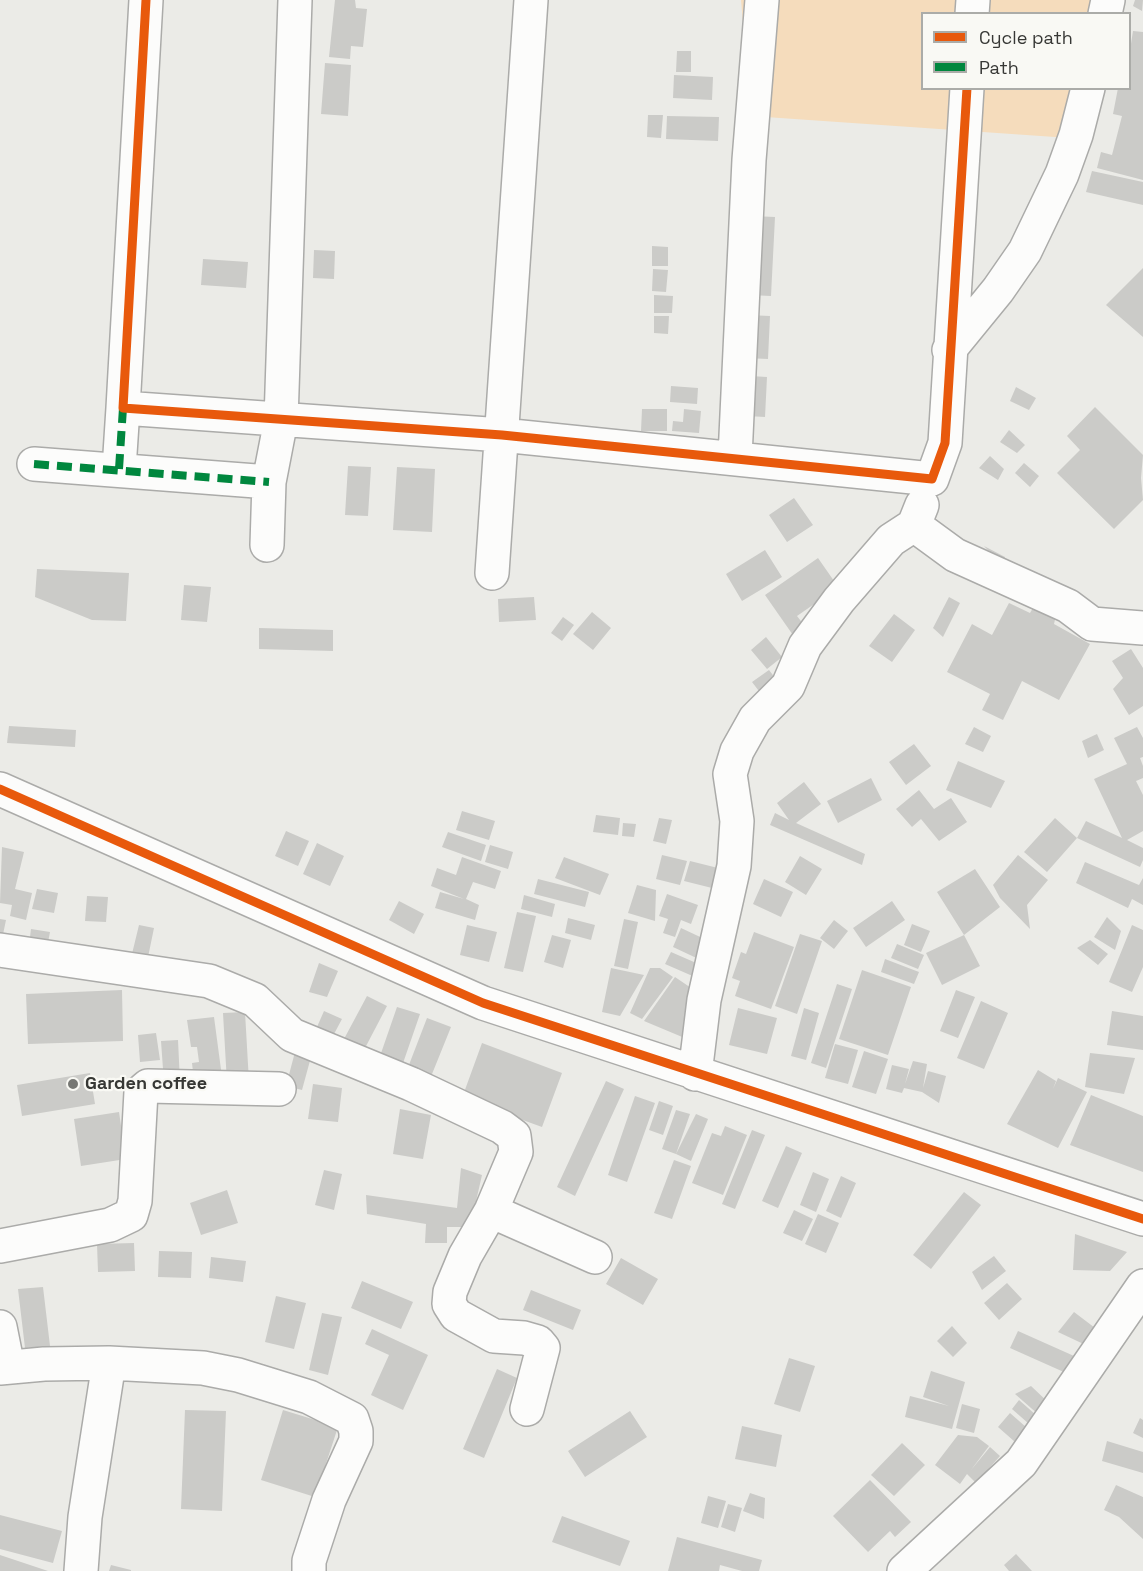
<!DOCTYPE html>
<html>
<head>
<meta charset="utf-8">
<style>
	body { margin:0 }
	#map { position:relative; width:1143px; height:1571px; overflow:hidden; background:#ebebe7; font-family:"Space Grotesk",sans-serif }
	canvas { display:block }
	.legend { position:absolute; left:921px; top:12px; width:210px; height:78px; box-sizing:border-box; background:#f9f9f4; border:2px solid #abaca8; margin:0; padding:8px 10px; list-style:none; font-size:18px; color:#373835 }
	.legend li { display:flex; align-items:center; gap:12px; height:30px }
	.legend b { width:30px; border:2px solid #abaca8 }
</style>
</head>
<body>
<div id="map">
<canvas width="1143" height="1571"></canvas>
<ul class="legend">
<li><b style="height:8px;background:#e8590c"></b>Cycle path</li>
<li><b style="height:8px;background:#00873e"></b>Path</li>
</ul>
</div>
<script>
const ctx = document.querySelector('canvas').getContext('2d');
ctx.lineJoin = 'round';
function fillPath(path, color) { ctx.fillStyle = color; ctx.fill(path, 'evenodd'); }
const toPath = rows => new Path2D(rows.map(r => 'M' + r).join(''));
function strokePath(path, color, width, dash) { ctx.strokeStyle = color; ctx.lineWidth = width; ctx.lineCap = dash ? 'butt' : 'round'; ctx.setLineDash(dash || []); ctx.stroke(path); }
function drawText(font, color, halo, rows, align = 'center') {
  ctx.font = font + ' "Space Grotesk",sans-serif'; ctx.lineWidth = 4.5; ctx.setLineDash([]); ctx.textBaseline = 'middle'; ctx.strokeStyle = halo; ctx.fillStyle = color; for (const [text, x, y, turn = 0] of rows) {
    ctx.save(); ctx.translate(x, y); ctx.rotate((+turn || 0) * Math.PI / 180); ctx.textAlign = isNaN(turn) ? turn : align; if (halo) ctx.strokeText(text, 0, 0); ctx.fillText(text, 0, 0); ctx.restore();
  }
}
fillPath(toPath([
	[741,0,1125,0,1121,13,922,14,922,88,1099,89,1084,139,751,116]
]), '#f5dcbc');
fillPath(toPath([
	[335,0,355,0,356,8,367,9,363,47,351,46,350,59,329,57],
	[1135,0,1143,0,1142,11,1133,6],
	[1133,31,1143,32,1143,180,1097,168,1101,152,1112,155,1122,116,1113,114,1118,88,1130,88,1130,50],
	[677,51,691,51,691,72,676,72],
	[325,63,351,65,348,116,321,114],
	[674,75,713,77,712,100,673,98],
	[648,115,663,115,661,138,647,137],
	[667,116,719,117,718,141,666,139],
	[1092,171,1143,182,1143,205,1086,192],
	[753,216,775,217,771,296,750,295],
	[652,246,668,247,668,266,652,266],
	[314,250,335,251,334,279,313,278],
	[203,259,248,262,246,288,201,285],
	[1143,268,1143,337,1106,305],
	[653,269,668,270,666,292,652,291],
	[654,295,673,296,672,313,654,313],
	[748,315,770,316,768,359,746,358],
	[654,316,669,316,668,334,654,333],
	[750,376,767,377,765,417,747,416],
	[671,386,698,388,697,404,670,402],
	[1016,387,1036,398,1029,410,1010,401],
	[1095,407,1143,455,1141,478,1143,500,1114,529,1057,473,1080,450,1067,436],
	[642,409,667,409,667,431,641,431],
	[684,409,701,411,699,433,672,431,673,421,683,422],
	[1009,430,1025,445,1017,453,1000,442],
	[990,456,1004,469,998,480,979,468],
	[1024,463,1039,476,1030,487,1015,473],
	[348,466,371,467,368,516,345,515],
	[397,467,435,469,432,532,393,530],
	[794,498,813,525,787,542,769,515],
	[984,546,1005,557,1004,567],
	[765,550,782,577,742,601,726,574],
	[818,558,841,591,820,600,797,616,807,629,795,638,765,595],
	[37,569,129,573,126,621,92,620,35,597],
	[184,585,211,587,207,622,181,620],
	[534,597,536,620,499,622,498,599],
	[949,597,960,603,943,637,933,628],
	[1037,601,1057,611,1054,624,1090,644,1059,700,1022,681,1003,720,982,710,990,694,947,672,972,624,992,635,1009,603,1030,613],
	[592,612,611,628,593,650,573,634],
	[894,614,915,630,892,662,869,646],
	[563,617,574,625,562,641,551,633],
	[259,628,333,630,333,651,259,649],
	[766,637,782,657,767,669,751,650],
	[1131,649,1143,668,1143,706,1129,715,1113,689,1123,678,1112,661],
	[769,670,782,687,765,699,752,682],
	[9,726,76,730,75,747,7,743],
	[974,727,991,736,983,752,965,744],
	[1137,727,1143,738,1143,757,1140,758,1143,766,1143,778,1136,781,1143,795,1143,831,1127,840,1143,848,1143,860,1140,867,1077,838,1086,821,1122,838,1094,779,1127,764,1114,738],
	[1097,734,1104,750,1088,758,1082,741],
	[914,744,931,766,906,785,889,762],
	[958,761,1005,781,991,808,946,790],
	[871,778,882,800,838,823,827,801],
	[804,782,821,804,796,823,865,854,862,865,770,825,775,813,789,820,777,803],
	[919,790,934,809,951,798,967,822,939,841,921,819,912,827,896,809],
	[462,811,495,821,489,840,456,830],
	[596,815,620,818,618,835,593,832],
	[659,818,672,820,666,844,653,841],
	[1055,818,1077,838,1047,872,1024,852],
	[623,823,636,824,634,837,622,836],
	[286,831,309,841,298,866,275,856],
	[448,832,486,845,481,861,442,847],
	[317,843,344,856,330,886,303,874],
	[490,845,513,852,508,869,485,862],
	[2,847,24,852,15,889,32,893,26,920,10,916,12,905,0,903],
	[662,855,687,861,680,885,656,879],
	[1018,855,1048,880,1027,905,1030,929,1000,898,993,885],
	[800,856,822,869,806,895,785,882],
	[462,857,501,871,495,889,473,882,466,899,479,905,475,920,435,908,440,892,464,899,431,886,437,868,456,875],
	[564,857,609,874,600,895,555,878],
	[690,861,722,869,716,889,684,881],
	[1085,862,1139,885,1143,878,1143,905,1132,899,1128,908,1076,883],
	[975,869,1000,907,964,935,937,892],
	[538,879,589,892,585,907,534,894],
	[764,879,793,892,781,917,753,904],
	[637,885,656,890,655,921,628,913],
	[37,889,58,893,54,913,32,909],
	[667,894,698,905,691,924,681,920,675,937,663,933,668,919,659,916],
	[524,895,555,904,552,917,521,909],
	[87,896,108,897,106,922,85,921],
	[399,901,424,914,414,934,389,920],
	[892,901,905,920,866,947,853,928],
	[517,912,536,916,523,972,504,968],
	[1107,917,1121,931,1115,950,1094,937],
	[568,918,595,925,591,940,565,933],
	[0,919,6,920,1,944,0,944],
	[624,919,638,922,628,969,614,966],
	[834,920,848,931,834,949,820,938],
	[912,924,930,931,921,952,904,945],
	[139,925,154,928,147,962,131,958],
	[467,925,497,932,489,962,460,955],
	[1132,925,1143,930,1143,967,1132,992,1109,982],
	[681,928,713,943,705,962,673,947],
	[31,929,50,932,47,948,29,945],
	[754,932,794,947,771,1009,735,996,740,981,732,978,741,952,746,954],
	[800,934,822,941,797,1014,775,1006],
	[552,935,571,940,563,968,544,962],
	[964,935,980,966,942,985,926,953],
	[1090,940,1108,954,1098,965,1077,948],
	[897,944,924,955,918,969,891,958],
	[671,952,710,969,704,981,665,964],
	[885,959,919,972,914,984,881,972],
	[319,963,338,971,327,997,309,992],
	[611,968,644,975,620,1016,602,1012],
	[650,968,660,968,673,977,642,1019,630,1013],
	[862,970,911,987,888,1055,839,1039],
	[675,977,697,992,687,1039,644,1021],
	[837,984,852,989,826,1068,811,1063],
	[122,990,123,1041,28,1044,26,994],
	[956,990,975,997,958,1038,940,1031],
	[367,996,387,1006,364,1050,344,1039],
	[981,1001,1008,1013,984,1069,957,1058],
	[397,1007,420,1014,402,1066,379,1059],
	[738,1008,777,1018,767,1054,729,1045],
	[804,1008,819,1013,806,1060,791,1056],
	[324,1011,342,1019,334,1034,317,1027],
	[1112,1011,1143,1016,1143,1050,1107,1045],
	[245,1012,249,1082,227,1083,223,1013],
	[214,1017,222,1077,194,1081,192,1063,199,1062,197,1047,191,1047,187,1020],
	[427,1018,451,1027,430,1079,407,1070],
	[156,1033,160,1060,140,1062,138,1035],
	[178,1040,180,1082,164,1083,161,1041],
	[482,1043,562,1073,542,1127,462,1098],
	[835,1044,858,1050,848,1084,825,1078],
	[864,1051,888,1059,876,1094,852,1087],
	[295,1052,311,1057,302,1090,286,1086],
	[1090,1053,1135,1058,1124,1094,1085,1087],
	[913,1061,927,1064,923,1088,928,1071,946,1076,939,1103,922,1092,904,1088,902,1093,886,1089,892,1065,909,1069,905,1084],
	[1038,1070,1056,1081,1053,1089,1058,1078,1087,1092,1058,1148,1007,1124],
	[90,1073,95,1104,22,1116,17,1085],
	[606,1081,624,1089,575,1196,557,1187],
	[313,1084,342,1088,338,1122,308,1119],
	[1091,1095,1143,1116,1143,1172,1070,1145],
	[635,1096,655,1103,627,1182,608,1175],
	[659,1101,673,1106,663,1135,649,1130],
	[400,1109,431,1115,423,1159,393,1154],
	[676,1110,690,1114,676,1154,662,1149],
	[119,1112,126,1159,81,1166,74,1119],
	[696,1114,708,1119,691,1161,676,1154],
	[725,1126,747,1135,723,1195,692,1183,712,1133,721,1136],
	[752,1130,765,1135,735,1209,722,1204],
	[786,1146,802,1153,778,1208,762,1201],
	[674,1160,691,1166,672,1219,654,1213],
	[461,1168,482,1175,474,1210,466,1227,447,1227,447,1243,425,1243,426,1224,367,1214,366,1195,457,1208],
	[324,1170,342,1174,334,1210,315,1205],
	[813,1172,829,1179,816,1212,800,1205],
	[841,1176,856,1183,841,1218,826,1211],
	[227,1190,238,1223,201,1235,190,1203],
	[964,1192,981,1205,931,1269,913,1255],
	[794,1210,813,1219,802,1241,783,1233],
	[818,1214,839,1223,826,1253,805,1244],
	[1075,1234,1127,1252,1110,1271,1073,1270],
	[134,1243,135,1271,98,1272,97,1244],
	[159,1251,192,1252,191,1278,158,1277],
	[994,1256,1006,1271,982,1290,972,1272],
	[211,1257,246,1261,243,1282,209,1278],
	[621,1258,658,1279,643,1305,606,1284],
	[362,1281,413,1302,401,1329,351,1308],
	[1007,1283,1022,1299,999,1320,984,1303],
	[43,1287,50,1346,25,1348,18,1289],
	[531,1290,581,1310,573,1330,523,1310],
	[276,1296,306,1303,294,1349,265,1342],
	[1074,1312,1103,1334,1092,1348,1058,1332],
	[322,1313,342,1317,328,1375,309,1370],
	[952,1326,967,1343,953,1357,937,1341],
	[372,1329,428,1355,403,1410,371,1395,389,1355,365,1344],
	[1018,1331,1083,1360,1075,1377,1010,1348],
	[789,1358,815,1366,800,1412,774,1404],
	[497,1369,517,1378,484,1458,463,1449],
	[931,1371,965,1382,952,1429,905,1417,910,1396,949,1406,923,1397],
	[1031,1386,1050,1404,1039,1415,1015,1394],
	[1019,1400,1045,1423,1037,1431,1012,1409],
	[962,1404,980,1409,974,1433,956,1428],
	[185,1410,226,1411,222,1511,181,1509],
	[283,1410,338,1427,315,1497,261,1480],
	[630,1411,647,1437,585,1477,568,1451],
	[1010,1413,1035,1435,1023,1449,998,1427],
	[1140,1418,1143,1420,1143,1438,1133,1433],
	[742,1426,782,1435,776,1467,735,1459],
	[958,1435,977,1437,989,1446,971,1470,990,1447,1000,1456,976,1483,967,1474,960,1484,935,1465],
	[1107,1441,1143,1452,1143,1473,1102,1461],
	[902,1443,925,1465,894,1496,871,1475],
	[870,1480,911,1522,895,1537,890,1531,868,1552,833,1516],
	[1116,1485,1143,1497,1143,1539,1119,1517,1104,1510],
	[750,1493,765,1498,764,1519,743,1511],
	[708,1496,726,1501,718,1528,701,1523],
	[728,1504,742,1508,735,1532,721,1527],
	[0,1515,62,1531,53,1563,0,1549],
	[562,1516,630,1541,620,1566,552,1542],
	[677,1537,762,1560,759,1571,742,1571,720,1565,719,1571,668,1571],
	[1016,1554,1032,1571,1009,1571,1004,1565],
	[0,1555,48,1571,0,1571],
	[111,1565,131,1570,131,1571,109,1571]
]), '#cbcbc8');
const minor = toPath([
	[146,0,123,408,502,435,932,479,945,443,967,88],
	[972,14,973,0],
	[1105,14,1108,0],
	[949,350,998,290,1025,251,1062,174,1076,135,1088,88],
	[735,457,749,160,762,0],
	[34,464,269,482],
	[119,469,123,408],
	[922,505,914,525,955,555,1068,606,1092,624,1143,628],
	[267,545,269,482,281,420,295,0],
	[492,573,531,0],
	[0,789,483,1003,1143,1219],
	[0,950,209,981,255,1000,292,1035,411,1084,502,1127,514,1136,516,1152,491,1211,465,1256,450,1292,449,1304,456,1315,494,1336,524,1338,538,1342,543,1348,527,1409],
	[695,1074,704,1000,734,866,737,821,730,774,737,751,755,719,788,686,805,646,839,600,891,540,914,525],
	[491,1211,595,1257],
	[0,1246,110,1225,131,1215,135,1201,141,1092,148,1086,279,1089],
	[0,1327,8,1367],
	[0,1368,44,1364,109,1363,203,1368,238,1375,309,1397,352,1419,356,1431,356,1441,329,1500,309,1561,309,1571],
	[81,1571,85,1517,109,1363],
	[904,1571,1021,1463,1143,1286]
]);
strokePath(minor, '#ababa9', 36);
strokePath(minor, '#fcfcfb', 33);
strokePath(toPath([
	[34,464,269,482],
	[119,469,123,408]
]), '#00873e', 8, [15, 8]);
strokePath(toPath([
	[146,0,123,408,502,435,932,479,945,443,967,88],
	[0,789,483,1003,1143,1219]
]), '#e8590c', 9);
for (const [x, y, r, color] of [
	[73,1084,6,"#767773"]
]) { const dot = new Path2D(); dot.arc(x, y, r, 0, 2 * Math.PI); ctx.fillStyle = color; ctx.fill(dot); strokePath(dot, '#f9f9f4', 2); }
drawText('bold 18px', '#373835', '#f9f9f4', [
	["Garden coffee",85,1084]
], 'left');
</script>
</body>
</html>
